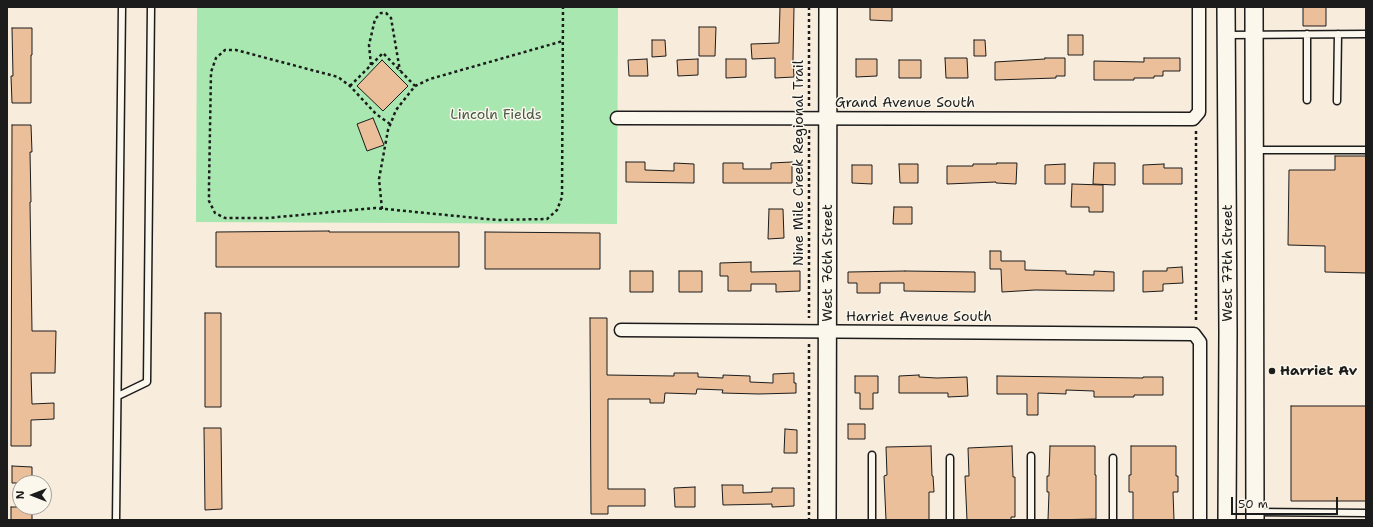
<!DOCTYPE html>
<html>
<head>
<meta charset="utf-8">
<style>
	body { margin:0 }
	#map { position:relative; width:1373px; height:527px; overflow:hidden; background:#f8ecdc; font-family:"Shantell Sans",sans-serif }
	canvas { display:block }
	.frame { position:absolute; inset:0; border:8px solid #1c1c1c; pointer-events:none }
	.north { position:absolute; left:12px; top:475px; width:40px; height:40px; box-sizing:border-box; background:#fbf7ec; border:1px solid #a29f99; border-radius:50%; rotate:270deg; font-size:11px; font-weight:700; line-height:16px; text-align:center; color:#1c1c1c }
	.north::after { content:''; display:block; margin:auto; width:14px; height:18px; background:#1c1c1c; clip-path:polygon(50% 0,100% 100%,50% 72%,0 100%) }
	.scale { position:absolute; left:1231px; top:497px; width:107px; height:18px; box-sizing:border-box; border:2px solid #1c1c1c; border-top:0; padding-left:5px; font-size:12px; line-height:14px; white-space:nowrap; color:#1c1c1c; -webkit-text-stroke:3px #fbf7ec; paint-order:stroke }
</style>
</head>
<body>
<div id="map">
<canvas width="1373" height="527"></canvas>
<div class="frame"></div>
<div class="north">N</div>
<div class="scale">50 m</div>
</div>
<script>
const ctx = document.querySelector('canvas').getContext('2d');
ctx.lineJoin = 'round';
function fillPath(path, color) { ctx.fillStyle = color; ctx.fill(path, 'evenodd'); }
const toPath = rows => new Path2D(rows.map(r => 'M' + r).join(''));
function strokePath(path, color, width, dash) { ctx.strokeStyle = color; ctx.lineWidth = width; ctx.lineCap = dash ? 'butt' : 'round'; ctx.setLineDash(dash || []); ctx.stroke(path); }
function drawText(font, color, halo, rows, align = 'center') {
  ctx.font = font + ' "Shantell Sans",sans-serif'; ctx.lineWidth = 3; ctx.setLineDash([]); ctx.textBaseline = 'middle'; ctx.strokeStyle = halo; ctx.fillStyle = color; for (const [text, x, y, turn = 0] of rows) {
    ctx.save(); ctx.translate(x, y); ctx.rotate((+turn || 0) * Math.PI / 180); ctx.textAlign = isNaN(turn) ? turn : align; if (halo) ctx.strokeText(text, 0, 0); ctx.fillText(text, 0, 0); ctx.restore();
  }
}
fillPath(toPath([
	[197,7,618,7,617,224,196,222]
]), '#a8e8b0');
const building = toPath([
	[780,7,794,7,793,59,794,77,775,78,775,58,752,59,751,44,779,43,780,7],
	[870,7,892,7,892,21,870,20,870,7],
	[1303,7,1326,7,1326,26,1303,26,1303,7],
	[699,27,716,27,715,56,699,56,699,27],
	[12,28,32,28,32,55,31,55,31,103,12,103,11,76,13,76,12,28],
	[1068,35,1083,35,1083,55,1068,55,1068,35],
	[652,40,665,40,666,56,652,57,652,40],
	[974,40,985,40,986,56,974,56,974,40],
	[945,58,967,58,968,78,946,78,945,58],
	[1045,58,1065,58,1065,76,1056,76,1056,78,995,80,995,62,1045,59,1045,58],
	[1144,58,1180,58,1180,71,1163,71,1163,76,1154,76,1154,78,1134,78,1134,80,1094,80,1094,61,1144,62,1144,58],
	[647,59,648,76,629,76,628,60,647,59],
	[698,59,698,75,678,76,677,60,698,59],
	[726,59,746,59,746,77,726,78,726,59],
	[856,59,877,59,877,76,856,77,856,59],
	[382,60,408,86,383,111,357,86,382,60],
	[899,60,921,60,921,78,899,78,899,60],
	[373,118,384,145,367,151,357,124,373,118],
	[12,125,31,125,32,152,30,152,31,202,30,202,32,331,56,331,55,373,31,373,32,404,54,403,54,419,31,420,31,446,11,446,12,125],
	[1335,156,1366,156,1366,273,1325,272,1325,246,1288,245,1289,170,1335,170,1335,156],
	[626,162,645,162,645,170,674,171,674,163,694,164,694,183,626,182,626,162],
	[792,162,792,183,723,183,723,163,743,163,743,169,771,169,771,163,792,162],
	[997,163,1017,163,1016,184,996,183,996,182,947,184,947,166,973,166,973,164,997,164,997,163],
	[1094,163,1115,163,1115,185,1093,184,1094,163],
	[899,164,918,164,918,183,900,183,899,164],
	[1065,164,1065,184,1045,184,1045,165,1065,164],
	[1164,164,1164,168,1182,168,1182,184,1143,184,1143,165,1164,164],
	[852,165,872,165,872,184,852,183,852,165],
	[1072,184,1103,185,1103,212,1089,212,1089,207,1071,207,1072,184],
	[894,207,912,207,912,224,893,224,894,207],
	[769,209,783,209,784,238,768,239,769,209],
	[329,231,329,232,459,232,459,267,216,267,216,232,329,231],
	[485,232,600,233,600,269,485,269,485,232],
	[990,251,1001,251,1001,261,1025,261,1025,270,1066,271,1066,274,1094,275,1094,271,1114,272,1114,291,1035,290,1002,292,1001,269,990,269,990,251],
	[751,262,751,272,800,271,800,291,776,292,776,284,751,284,751,291,728,291,728,276,720,276,720,263,751,262],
	[1182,267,1183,283,1163,284,1163,291,1143,292,1143,271,1167,271,1167,268,1182,267],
	[630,271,653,271,653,292,630,292,630,271],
	[679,271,702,271,702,292,679,292,679,271],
	[905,271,975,272,975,292,904,291,904,283,880,283,880,293,857,293,857,283,848,283,848,272,905,271],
	[205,313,221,313,221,407,205,407,205,313],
	[590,318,607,318,607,375,674,376,674,373,698,373,698,377,723,378,723,375,750,376,750,382,773,383,773,374,794,373,794,383,796,383,796,393,759,394,722,393,723,390,697,389,696,394,665,393,664,403,650,403,650,399,608,399,608,489,645,489,645,506,608,506,608,514,591,514,590,318],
	[919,375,919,377,937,378,967,377,968,396,948,397,948,393,899,393,899,376,919,375],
	[855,376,878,376,878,393,873,393,873,409,860,409,860,393,855,393,855,376],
	[997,376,1143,378,1143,377,1163,377,1163,395,1134,395,1134,397,1094,397,1094,391,1066,390,1066,394,1038,393,1038,415,1027,415,1027,394,997,394,997,376],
	[1291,406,1366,406,1366,501,1291,501,1291,406],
	[848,424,865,424,865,439,848,439,848,424],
	[204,428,221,428,222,509,205,510,204,428],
	[785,429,797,430,797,453,784,453,785,429],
	[931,446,932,476,933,476,934,492,929,492,929,520,886,520,884,476,887,475,886,447,931,446],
	[1012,446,1013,477,1015,477,1015,517,1011,517,1011,520,967,520,965,476,969,476,968,448,1012,446],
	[1050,446,1095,446,1095,475,1096,475,1096,519,1048,520,1049,492,1047,492,1047,476,1049,476,1050,446],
	[1131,446,1176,446,1176,476,1178,476,1178,492,1173,492,1174,520,1133,520,1133,492,1129,492,1129,475,1131,475,1131,446],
	[12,466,32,467,32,483,12,483,12,466],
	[722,485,743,485,743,493,772,492,772,488,794,488,794,506,772,507,772,504,723,505,722,485],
	[695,487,695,507,675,507,674,488,695,487],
	[11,507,32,507,32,520,11,520,11,507]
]);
fillPath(building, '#eabf9a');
strokePath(building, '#1c1c1c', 1);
const lane = toPath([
	[1307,34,1307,100],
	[1228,35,1366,34],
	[1337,101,1338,34],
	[1256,150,1366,150],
	[118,396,147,382,151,7],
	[872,455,872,520],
	[1031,456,1031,520],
	[950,458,950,520],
	[1113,458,1113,520],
	[1256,512,1366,513],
	[116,520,122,7]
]);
const street = toPath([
	[617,118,1193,119,1199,112,1199,7],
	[621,330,1194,334,1200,342,1200,520]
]);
const secondary = toPath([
	[1226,7,1228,333,1227,520],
	[1254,7,1255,520],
	[827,520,828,7]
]);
strokePath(lane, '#1c1c1c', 9);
strokePath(street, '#1c1c1c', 15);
strokePath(secondary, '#1c1c1c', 20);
strokePath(toPath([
	[809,7,809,106],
	[371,65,369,45,375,19,381,13,386,13,391,18,400,71],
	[350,86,383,53,415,86],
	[390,124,376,114,350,86,338,77,236,50,225,50,216,58,211,72,209,186,209,201,215,213,225,218,268,218,375,208,497,220,547,219,557,210,562,197,563,7],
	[809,130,809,318],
	[1196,131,1196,322],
	[382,209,379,179,388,130,396,110,415,86,430,79,563,41],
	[809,344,809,520]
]), '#1c1c1c', 2.5, [3, 3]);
strokePath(lane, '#fbf7ec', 6);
strokePath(street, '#fbf7ec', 12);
strokePath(secondary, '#fbf7ec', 17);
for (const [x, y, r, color] of [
	[1272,371,4,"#1c1c1c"]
]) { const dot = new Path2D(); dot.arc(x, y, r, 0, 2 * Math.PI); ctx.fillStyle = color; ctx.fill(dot); strokePath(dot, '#fbf7ec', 1.5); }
drawText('14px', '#1c1c1c', '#fbf7ec', [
	["Grand Avenue South",905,103],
	["Nine Mile Creek Regional Trail",799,163,-90],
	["West 76th Street",828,263,-90],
	["West 77th Street",1228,263,-90],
	["Harriet Avenue South",919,317]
]);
drawText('14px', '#465948', '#fbf7ec', [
	["Lincoln Fields",496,115]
]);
drawText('bold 14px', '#1c1c1c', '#fbf7ec', [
	["Harriet Av",1280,371]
], 'left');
</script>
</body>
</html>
